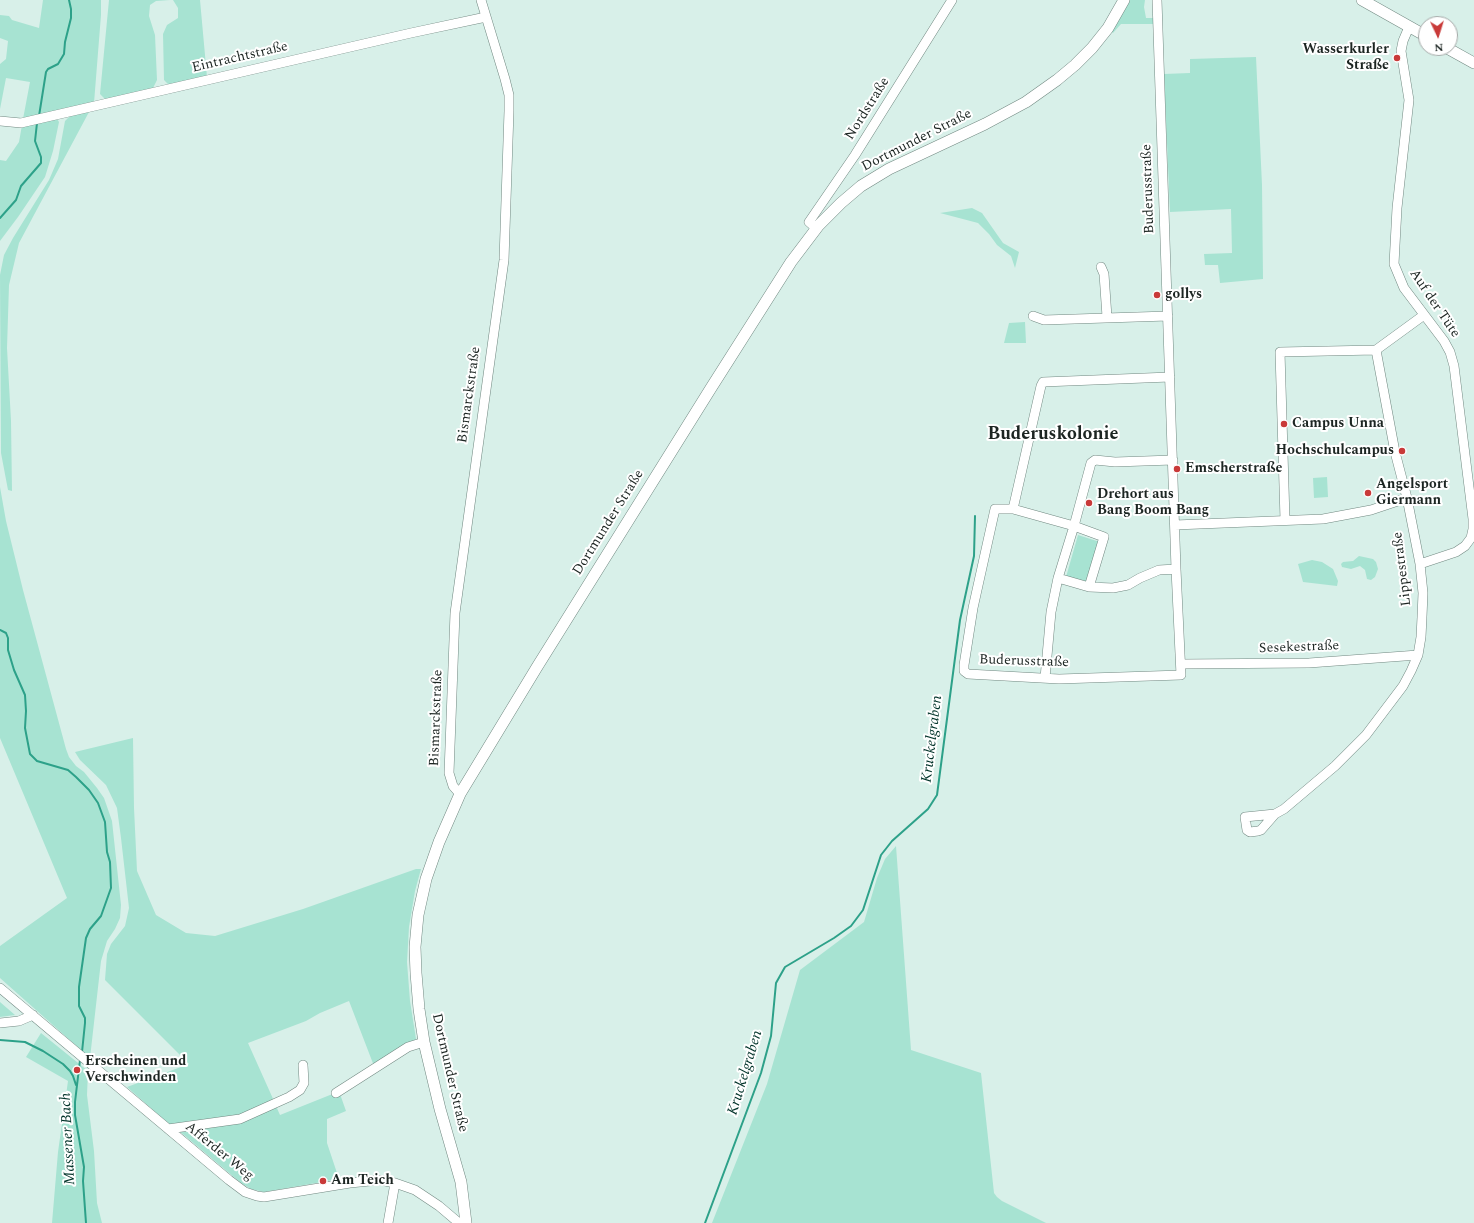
<!DOCTYPE html>
<html>
<head>
<meta charset="utf-8">
<style>
	body { margin:0 }
	#map { position:relative; width:1474px; height:1223px; overflow:hidden; background:#d8f0e9; font-family:Spectral,serif }
	canvas { display:block }
	.north { position:absolute; left:1418px; top:16px; width:40px; height:40px; box-sizing:border-box; background:#fff; border:1px solid #a4a8a7; border-radius:50%; rotate:176deg; font-size:11px; font-weight:700; line-height:16px; text-align:center; color:#1c2522 }
	.north::after { content:''; display:block; margin:auto; width:14px; height:18px; background:#c93a39; clip-path:polygon(50% 0,100% 100%,50% 72%,0 100%) }
</style>
</head>
<body>
<div id="map">
<canvas width="1474" height="1223"></canvas>
<div class="north">N</div>
</div>
<script>
const ctx = document.querySelector('canvas').getContext('2d');
ctx.lineJoin = 'round';
function fillPath(path, color) { ctx.fillStyle = color; ctx.fill(path, 'evenodd'); }
const toPath = rows => new Path2D(rows.map(r => 'M' + r).join(''));
function strokePath(path, color, width, dash) { ctx.strokeStyle = color; ctx.lineWidth = width; ctx.lineCap = dash ? 'butt' : 'round'; ctx.setLineDash(dash || []); ctx.stroke(path); }
function drawText(font, color, halo, rows, align = 'center') {
  ctx.font = font + ' Spectral,serif'; ctx.lineWidth = 4; ctx.setLineDash([]); ctx.textBaseline = 'middle'; ctx.strokeStyle = halo; ctx.fillStyle = color; for (const [text, x, y, turn = 0] of rows) {
    ctx.save(); ctx.translate(x, y); ctx.rotate((+turn || 0) * Math.PI / 180); ctx.textAlign = isNaN(turn) ? turn : align; if (halo) ctx.strokeText(text, 0, 0); ctx.fillText(text, 0, 0); ctx.restore();
  }
}
fillPath(toPath([
	[43,0,101,0,101,15,94,103,23,119,30,82,6,78,0,109,0,64,6,59,8,41,0,38,0,15,9,16,12,20,39,28],
	[109,0,170,0,156,1,150,5,149,16,155,35,157,80,152,90,107,101,100,94],
	[173,0,200,0,207,77,170,86,164,80,163,34,167,25,178,18,178,8],
	[1129,0,1145,0,1144,7,1146,18,1154,18,1154,24,1121,24,1113,33,1111,31],
	[1256,57,1262,185,1263,279,1220,283,1218,265,1205,265,1204,254,1232,253,1231,209,1170,212,1164,74,1190,73,1190,59],
	[89,112,19,243,9,285,7,348,11,421,12,491,8,490,1,453,0,275,4,255,13,238,49,180,58,159,65,121,70,116],
	[57,119,59,122,53,151,45,177,18,217,0,241,0,160,6,161,19,142,22,125],
	[972,208,982,213,1003,243,1019,252,1015,268,1011,256,997,245,989,234,978,223,940,213],
	[1025,322,1026,343,1004,343,1009,323],
	[1327,477,1328,497,1314,498,1313,478],
	[0,487,6,521,23,590,66,749,69,757,76,766,84,772,97,788,104,798,112,821,121,905,120,918,115,929,107,941,101,961,90,1058,0,978,0,946,67,898,0,738],
	[1078,535,1100,542,1088,583,1066,577],
	[1359,556,1373,559,1376,562,1378,569,1375,577,1371,580,1367,579,1365,570,1360,566,1351,569,1342,567,1341,564,1343,562,1353,561],
	[1312,560,1322,562,1333,569,1338,581,1337,586,1303,582,1298,564],
	[133,738,134,808,137,871,156,915,186,933,215,936,303,909,416,869,421,869,415,891,409,927,407,962,410,1001,416,1039,374,1066,349,1001,320,1013,306,1021,248,1043,274,1101,237,1117,170,1125,127,1087,189,1064,105,980,107,954,111,944,125,926,129,908,121,838,117,808,106,785,80,760,75,752],
	[896,846,911,1050,981,1073,994,1193,997,1197,1002,1201,1046,1223,712,1223,767,1084,800,970,864,922,877,878,885,859],
	[0,1002,15,1015,0,1017],
	[41,1033,88,1071,87,1095,94,1151,97,1203,102,1223,52,1223,58,1152,68,1081,26,1057],
	[340,1094,346,1111,327,1119,327,1143,339,1179,264,1192,251,1189,241,1183,178,1130,276,1106,280,1115,330,1095]
]), '#a7e3d2');
strokePath(toPath([
	[39,116,46,72,48,69,58,64,64,54,65,42,71,18,71,9,69,0],
	[0,218,16,200,21,186,41,163,41,157,35,141,37,123],
	[0,630,6,633,8,638,8,650,14,670,25,695,26,711,25,728,30,754,37,761,68,770,76,777,89,790,98,803,105,822,107,852,110,862,111,888,101,916,90,929,86,938,79,987,79,1006,85,1018,85,1023,82,1052],
	[0,1040,25,1042,43,1051,63,1064,70,1071,73,1076,76,1085],
	[80,1060,75,1102,75,1115,84,1167,83,1181,86,1223],
	[705,1223,761,1073,771,1036,776,983,785,967,834,938,851,926,863,910,881,855,892,841,928,809,937,795,960,620,974,556,975,516]
]), '#2da189', 2);
const minor = toPath([
	[1157,0,1176,569,1181,675,1059,679,968,674,964,671,964,665,973,608,995,509,1013,509,1074,526,1058,578,1089,587,1113,588,1128,585,1140,578,1159,570,1176,569],
	[1409,27,1403,41,1401,51,1409,100,1397,208,1394,264,1404,288,1444,341,1450,352,1454,366,1473,519,1473,529,1471,538,1465,546,1456,552,1420,564],
	[0,121,21,123,411,33,486,17],
	[816,228,809,222,855,155,952,0],
	[1101,267,1104,274,1107,317],
	[1033,316,1044,320,1168,316],
	[1376,350,1424,315],
	[1013,509,1041,386,1043,382,1170,377],
	[1285,520,1280,352,1376,350],
	[1175,525,1323,519,1371,510,1407,498],
	[1089,587,1104,537,1074,526,1091,463,1095,460,1115,462,1173,460],
	[1181,664,1309,663,1418,655],
	[1045,678,1051,612,1058,578],
	[460,794,453,786,449,773,455,613,504,260,509,111,509,95,505,79,481,0],
	[1275,814,1245,817,1247,830,1250,832,1258,831,1261,830,1275,814,1284,809,1335,766,1366,735,1403,686,1411,671,1418,655,1421,637,1422,617,1423,593,1420,564,1407,498,1395,452,1376,350],
	[0,988,229,1180,245,1192,257,1196,264,1197,350,1183,380,1180,395,1183,415,1190,439,1206,459,1223],
	[0,1023,19,1021,33,1015],
	[336,1093,408,1047,424,1042],
	[168,1129,240,1119,289,1097,300,1090,304,1083,303,1065],
	[388,1223,395,1183]
]);
const major = toPath([
	[1362,0,1426,36],
	[1447,48,1474,63],
	[466,1223,461,1182,440,1109,424,1042,419,1009,416,973,415,947,418,915,426,879,439,842,460,794,537,667,711,388,791,262,819,225,841,203,861,186,889,169,985,124,1026,102,1057,80,1075,65,1092,48,1108,28,1124,0]
]);
strokePath(minor, '#718881', 10);
strokePath(major, '#718881', 12);
strokePath(minor, '#fff', 9);
strokePath(major, '#fff', 11);
for (const [x, y, r, color] of [
	[1397,58,4,"#c93a39"],
	[1157,295,4,"#c93a39"],
	[1284,424,4,"#c93a39"],
	[1402,451,4,"#c93a39"],
	[1177,469,4,"#c93a39"],
	[1368,493,4,"#c93a39"],
	[1089,503,4,"#c93a39"],
	[77,1070,4,"#c93a39"],
	[323,1181,4,"#c93a39"]
]) { const dot = new Path2D(); dot.arc(x, y, r, 0, 2 * Math.PI); ctx.fillStyle = color; ctx.fill(dot); strokePath(dot, '#fff', 1.5); }
drawText('bold 14px', '#1c2522', '#fff', [
	["Wasserkurler",1389,50,"right"],
	["Straße",1389,66,"right"],
	["gollys",1165,295],
	["Campus Unna",1292,424],
	["Hochschulcampus",1394,451,"right"],
	["Emscherstraße",1185,469],
	["Angelsport",1376,485],
	["Giermann",1376,501],
	["Drehort aus",1097,495],
	["Bang Boom Bang",1097,511],
	["Erscheinen und",85,1062],
	["Verschwinden",85,1078],
	["Am Teich",331,1181]
], 'left');
drawText('14px', '#1c2522', '#fff', [
	["Eintrachtstraße",240,58,-13],
	["Nordstraße",868,109,-58],
	["Dortmunder Straße",917,141,-27],
	["Buderusstraße",1149,189,-92],
	["Auf der Tüte",1434,304,56],
	["Bismarckstraße",470,395,-82],
	["Dortmunder Straße",609,523,-58],
	["Lippestraße",1403,569,-97],
	["Sesekestraße",1299,648,-2],
	["Buderusstraße",1024,662,2],
	["Bismarckstraße",437,718,-88],
	["Dortmunder Straße",449,1073,77],
	["Afferder Weg",219,1152,39]
]);
drawText('italic 15px', '#003329', '#fff', [
	["Kruckelgraben",933,739,-83],
	["Kruckelgraben",746,1073,-73],
	["Massener Bach",69,1139,-93]
]);
drawText('bold 18px', '#1c2522', '#fff', [
	["Buderuskolonie",1053,435]
]);
</script>
</body>
</html>
